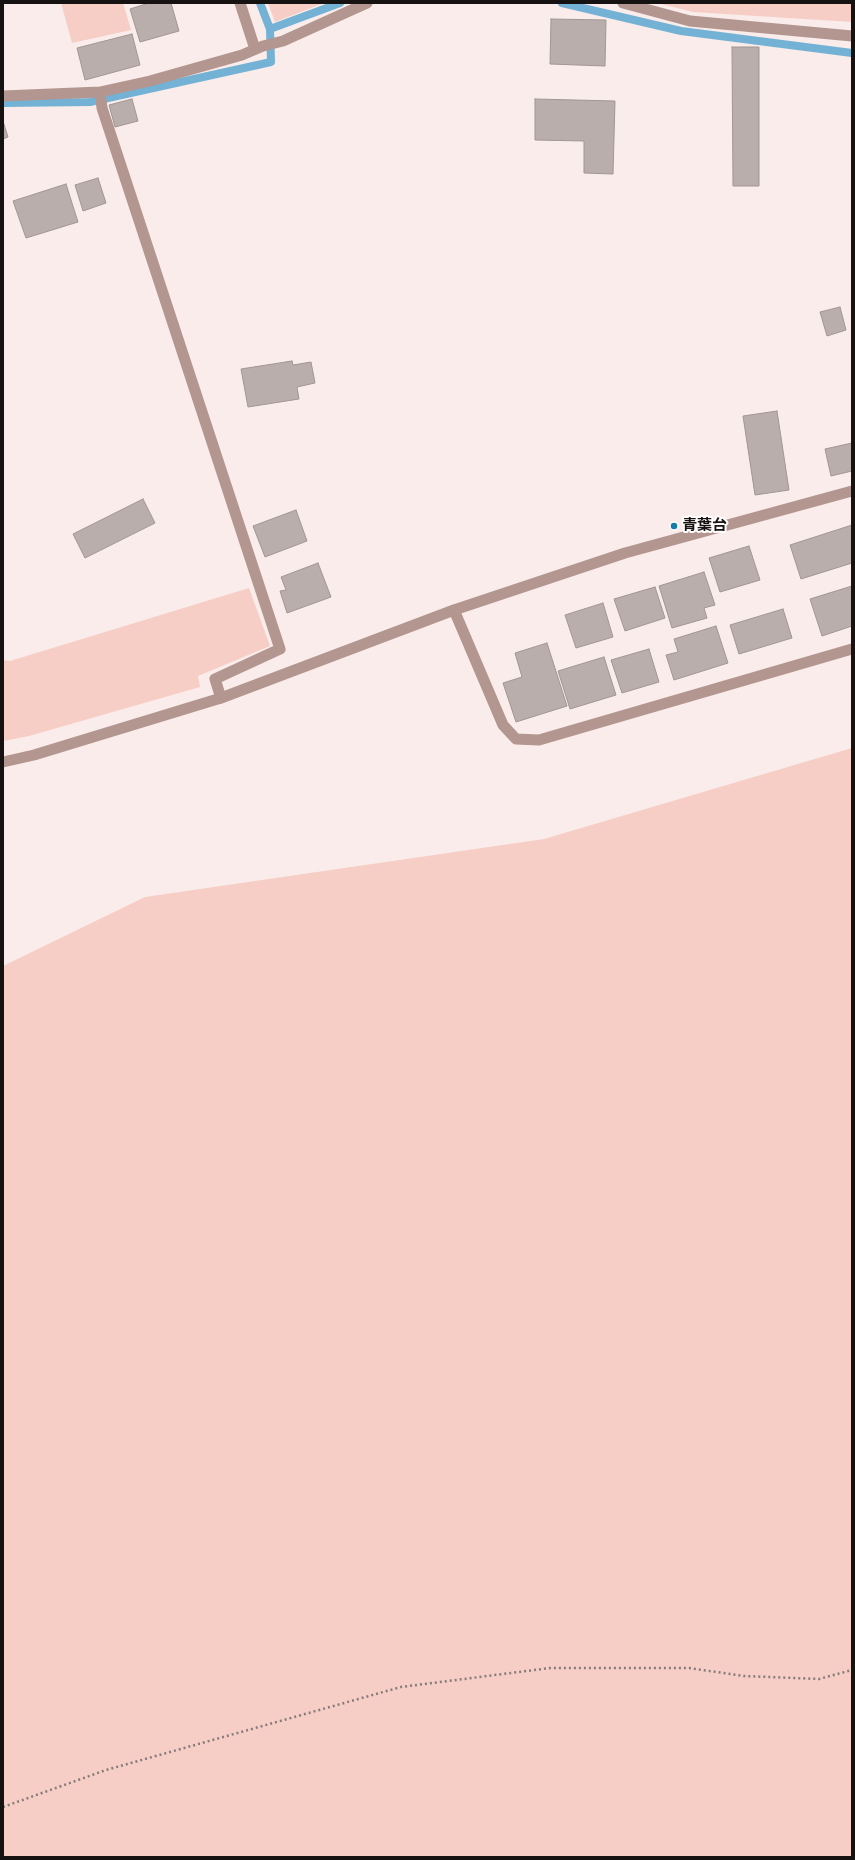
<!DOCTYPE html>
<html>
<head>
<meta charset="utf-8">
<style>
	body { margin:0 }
	#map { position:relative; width:855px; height:1860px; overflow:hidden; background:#f9ecea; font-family:"PT Sans Narrow",sans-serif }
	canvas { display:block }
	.frame { position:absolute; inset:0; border:4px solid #161211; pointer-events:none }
</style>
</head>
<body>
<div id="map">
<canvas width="855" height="1860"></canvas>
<div class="frame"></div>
</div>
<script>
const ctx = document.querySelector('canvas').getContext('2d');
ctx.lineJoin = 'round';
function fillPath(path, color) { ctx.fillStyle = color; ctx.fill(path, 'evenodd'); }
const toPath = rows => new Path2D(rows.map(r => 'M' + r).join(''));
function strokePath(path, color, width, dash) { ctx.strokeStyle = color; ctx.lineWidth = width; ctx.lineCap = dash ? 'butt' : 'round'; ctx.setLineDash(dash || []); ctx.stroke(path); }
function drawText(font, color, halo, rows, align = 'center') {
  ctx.font = font + ' "PT Sans Narrow","Noto Sans JP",sans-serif'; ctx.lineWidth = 4; ctx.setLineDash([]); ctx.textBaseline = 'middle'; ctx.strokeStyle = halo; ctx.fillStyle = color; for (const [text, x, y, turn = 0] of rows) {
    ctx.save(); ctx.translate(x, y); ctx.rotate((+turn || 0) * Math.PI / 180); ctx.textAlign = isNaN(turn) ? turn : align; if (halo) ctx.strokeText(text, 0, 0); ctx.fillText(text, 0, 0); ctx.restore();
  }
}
fillPath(toPath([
	[61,3,123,3,131,30,72,43],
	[268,3,324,3,275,22],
	[657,3,852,3,852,22,693,12],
	[249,588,270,646,198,676,200,687,29,736,3,741,3,660,10,661],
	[852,748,852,1857,3,1857,3,966,145,897,544,839]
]), '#f7cec5');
strokePath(toPath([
	[260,3,270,29],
	[562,3,681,31,852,53],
	[3,103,90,102,271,62,270,29,340,3]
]), '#73b2d4', 8);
const building = toPath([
	[149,3,171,3,179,31,140,42,130,9,149,3],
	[551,19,606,20,605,66,550,64,551,19],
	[132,34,140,65,85,80,77,48,132,34],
	[732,47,759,47,759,186,733,186,732,47],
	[132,99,138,121,115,127,109,105,132,99],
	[535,99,615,101,613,174,584,173,584,141,535,140,535,99],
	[3,121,8,137,3,139,3,121],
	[98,178,106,203,83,211,75,185,98,178],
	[66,184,78,222,26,238,13,201,66,184],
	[840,307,846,330,827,336,820,312,840,307],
	[292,361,293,365,311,362,315,383,297,387,299,399,248,407,241,369,292,361],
	[777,411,789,490,755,495,743,416,777,411],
	[852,443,852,471,831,476,825,449,852,443],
	[143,499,155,523,85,558,73,534,143,499],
	[296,510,307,541,265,557,253,526,296,510],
	[852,525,852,563,801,579,790,545,852,525],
	[749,546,760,580,720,592,709,558,749,546],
	[318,563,331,597,287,613,280,591,286,590,281,577,318,563],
	[704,572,715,605,704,608,707,618,672,628,659,586,704,572],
	[852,586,852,626,822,636,810,599,852,586],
	[655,587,665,618,625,631,614,599,655,587],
	[603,603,613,637,576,648,565,615,603,603],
	[783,609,792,638,739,654,730,625,783,609],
	[716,626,728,663,674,680,666,655,678,652,674,639,716,626],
	[547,643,567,706,516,722,503,683,522,677,515,653,547,643],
	[649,649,659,682,622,693,611,660,649,649],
	[604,657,616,695,570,709,558,671,604,657]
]);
fillPath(building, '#baaeac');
strokePath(building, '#a19693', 1);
strokePath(toPath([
	[3,1807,106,1770,401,1687,550,1668,689,1668,744,1676,819,1679,852,1670]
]), '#857c7b', 2.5, [2, 3]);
strokePath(toPath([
	[240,3,255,49],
	[623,3,690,21,852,36],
	[100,92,102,108,280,649,215,679,221,698],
	[3,96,100,92,150,81,242,55,263,46,283,41,367,3],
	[454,610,503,725,516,739,539,740,852,649]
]), '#b39690', 11);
strokePath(toPath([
	[3,762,34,755,221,698,454,610,625,553,852,491]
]), '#b39690', 11);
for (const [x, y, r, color] of [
	[674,526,4,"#177ca7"]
]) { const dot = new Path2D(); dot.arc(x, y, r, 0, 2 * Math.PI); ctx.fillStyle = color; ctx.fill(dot); strokePath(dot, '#fffcfc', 1.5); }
drawText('bold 15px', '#161211', '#fffcfc', [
	["青葉台",682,526]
], 'left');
</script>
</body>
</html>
